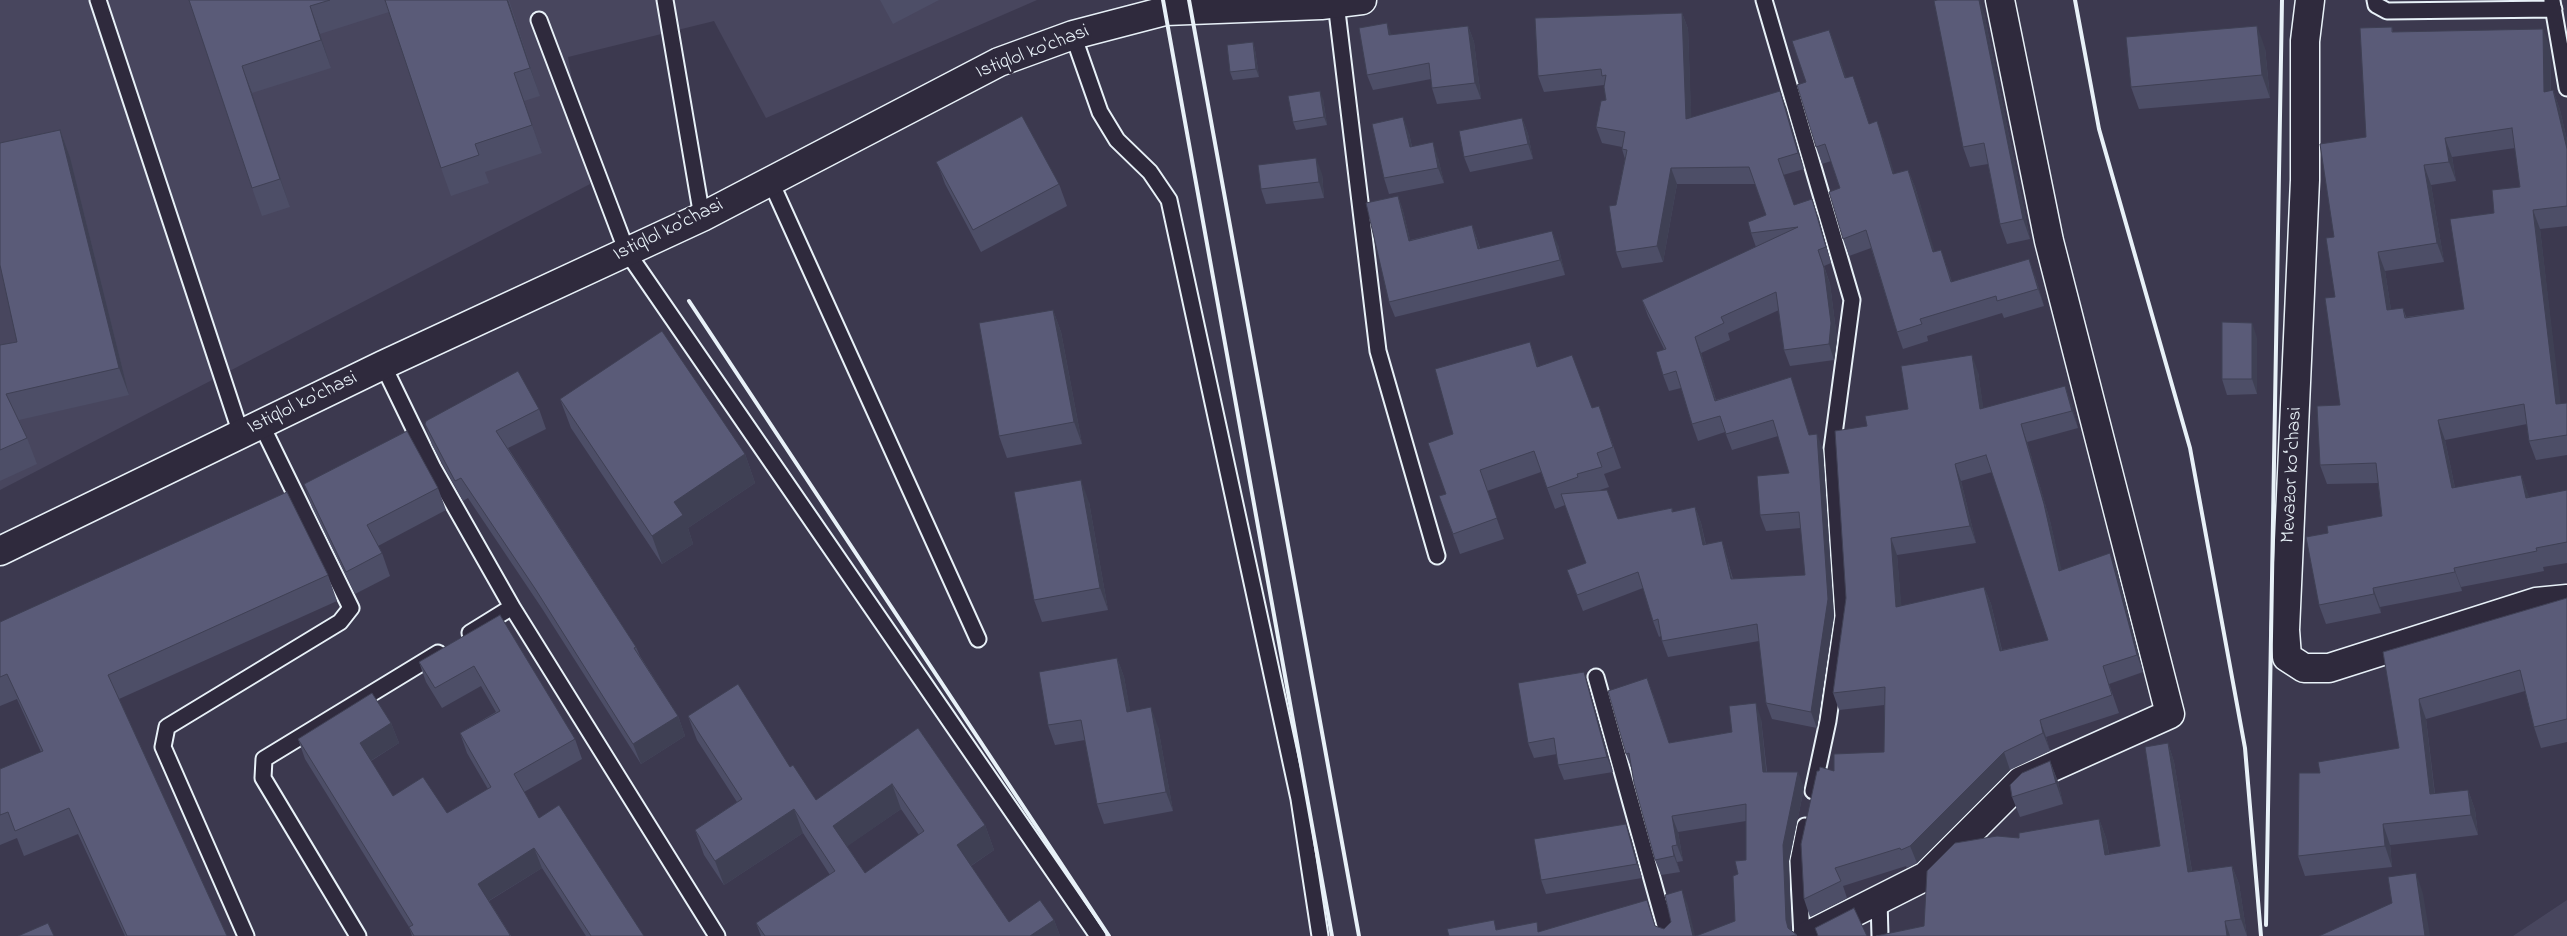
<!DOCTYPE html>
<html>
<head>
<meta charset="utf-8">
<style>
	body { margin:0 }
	canvas { display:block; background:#3c394f }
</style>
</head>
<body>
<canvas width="2567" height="936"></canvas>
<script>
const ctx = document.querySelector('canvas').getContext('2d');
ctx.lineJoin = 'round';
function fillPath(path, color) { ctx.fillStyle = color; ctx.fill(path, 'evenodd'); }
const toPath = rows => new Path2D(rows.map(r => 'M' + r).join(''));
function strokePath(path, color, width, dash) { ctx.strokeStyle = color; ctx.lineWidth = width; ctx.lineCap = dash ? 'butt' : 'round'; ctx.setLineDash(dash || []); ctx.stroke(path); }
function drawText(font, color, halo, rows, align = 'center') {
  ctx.font = font + ' "Indie Flower",sans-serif'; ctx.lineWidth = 5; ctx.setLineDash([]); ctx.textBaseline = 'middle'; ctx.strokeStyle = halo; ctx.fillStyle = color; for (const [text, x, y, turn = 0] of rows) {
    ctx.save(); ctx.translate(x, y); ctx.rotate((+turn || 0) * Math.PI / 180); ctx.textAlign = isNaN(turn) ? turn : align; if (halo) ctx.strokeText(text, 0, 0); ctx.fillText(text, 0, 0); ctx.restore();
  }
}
fillPath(toPath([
	[0,0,1037,0,766,118,714,21,568,57,590,184,0,490],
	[2567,900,2567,936,2513,936]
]), '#48465e');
const service = toPath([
	[98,0,241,434],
	[665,0,702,217],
	[1764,0,1852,300,1832,449,1843,616,1828,721,1813,791],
	[2375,0,2376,5,2387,11,2554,9],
	[2552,1,2567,88],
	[1336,3,1378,351,1437,556],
	[539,20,627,252,1098,936],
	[1073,35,1100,112,1117,140,1150,172,1169,200,1299,799,1320,936],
	[770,180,978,639],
	[383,365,433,468,512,607,470,633],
	[512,607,717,936],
	[1596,677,1668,936],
	[1879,900,1880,936],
	[246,936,163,747,167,727,340,622,351,608,261,424],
	[358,936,263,778,264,759,438,653],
	[1802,936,1798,861,1805,826]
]);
const minor = toPath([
	[2310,0,2305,41,2305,180,2285,630,2287,657,2304,668,2329,668,2536,602,2567,599],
	[1807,936,1926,876,2021,781,2170,714,2049,241,2000,0]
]);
const secondary = toPath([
	[0,551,383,365,702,217,999,62,1073,35,1165,11,1321,5,1362,0]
]);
strokePath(service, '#e8f1f8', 19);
strokePath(minor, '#e8f1f8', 31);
strokePath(secondary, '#e8f1f8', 31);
strokePath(service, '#2f2a3d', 15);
strokePath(minor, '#2f2a3d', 28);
strokePath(secondary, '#2f2a3d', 28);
strokePath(toPath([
	[1163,0,1332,936],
	[1189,0,1359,936],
	[2075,0,2099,129,2190,448,2245,748,2261,936],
	[689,301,1109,936],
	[2266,925,2282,0]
]), '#e8f1f8', 4);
fillPath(toPath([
	[189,0,509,0,540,96,524,101,542,153,485,172,489,183,451,196,441,168,389,12,320,34,331,68,252,93,290,207,262,216,252,188],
	[880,0,939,0,893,24],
	[1682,13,1688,29,1691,118,1786,107,1804,169,1783,175,1794,205,1818,216,1831,263,1824,266,1830,284,1837,339,1834,360,1790,366,1784,350,1779,310,1728,333,1730,340,1701,353,1716,400,1791,377,1809,435,1823,450,1834,616,1817,728,1772,719,1766,703,1759,641,1668,657,1662,641,1661,636,1659,637,1653,621,1643,588,1583,611,1567,570,1586,563,1565,505,1555,509,1541,472,1487,491,1504,539,1460,554,1439,496,1446,494,1453,434,1539,367,1592,408,1599,406,1621,468,1604,474,1609,487,1600,490,1618,519,1672,508,1673,512,1695,507,1701,523,1706,545,1722,541,1727,558,1733,579,1805,575,1801,528,1766,531,1760,515,1789,473,1778,436,1732,450,1725,432,1698,441,1692,424,1681,388,1669,391,1663,375,1664,349,1648,316,1642,300,1756,247,1751,233,1766,215,1755,184,1677,184,1663,262,1622,268,1616,252,1616,205,1625,159,1622,149,1622,147,1602,143,1596,127,1606,100,1604,85,1544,92,1538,76],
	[1984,13,2030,239,2007,244,2000,224,1988,164,1970,167,1963,147],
	[1468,26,1474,42,1481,99,1437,104,1432,88,1431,79,1373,90,1367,75,1392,35],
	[2392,27,2393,32,2550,48,2551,91,2553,90,2560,110,2567,140,2567,226,2540,229,2560,404,2567,403,2567,455,2536,460,2529,441,2527,424,2445,440,2455,488,2521,475,2529,498,2567,490,2567,563,2543,567,2544,571,2461,587,2462,591,2380,607,2381,613,2326,624,2319,605,2328,533,2382,516,2378,483,2327,484,2320,465,2340,405,2335,297,2334,237,2366,137],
	[2515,148,2520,187,2494,213,2464,309,2406,317,2403,308,2391,310,2385,271,2444,262,2431,185,2456,181,2452,157],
	[1829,30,1846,78,1859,93,1869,124,1883,138,1894,174,1908,170,1915,187,1934,252,1947,267,1952,282,2035,276,2044,306,2004,318,2002,313,1927,336,1928,341,1903,349,1897,332,1871,248,1849,256,1843,239,1840,188,1831,161,1822,164,1816,147,1806,82],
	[1253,42,1255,50,1259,77,1233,80,1230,72],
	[2265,48,2270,98,2139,109,2131,87],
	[1323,99,1327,125,1296,130,1293,122],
	[1522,118,1528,134,1533,159,1470,172,1464,157],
	[60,130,70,157,129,395,19,420,27,438,37,464,0,481,0,345,17,342],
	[1409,133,1412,147,1438,158,1444,183,1389,194,1384,178],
	[937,162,1059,184,1067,206,981,252,945,184],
	[1322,174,1324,198,1266,204,1261,189],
	[1398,196,1403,211,1410,240,1472,225,1480,248,1558,245,1565,275,1395,317,1389,302],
	[1053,310,1061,332,1082,444,1007,458,999,436],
	[2257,338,2257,394,2227,395,2222,379],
	[1978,372,1983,408,2071,403,2078,428,2027,442,2050,521,2061,570,2117,570,2143,672,2109,684,2119,713,2046,737,2050,751,2010,770,1917,863,1907,868,1906,866,1843,886,1847,898,1810,917,1804,899,1834,771,1884,752,1884,705,1839,710,1833,693,1846,598,1867,426,1908,409],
	[1992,472,2048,640,2002,650,1991,604,1984,587,1901,606,1897,555,1976,543,1961,481],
	[560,399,745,454,755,483,688,528,693,544,662,564,571,428],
	[539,409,546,429,508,448,636,647,640,656,678,716,685,736,641,764,543,610,468,498,463,501,432,445,425,424],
	[304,484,438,488,446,510,378,546,382,553,390,576,355,594,312,507],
	[1089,502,1108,610,1042,622,1034,600],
	[328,575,337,601,119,699,227,936,125,936,78,834,24,856,17,838,0,845,0,769,41,752,17,699,0,706,0,622],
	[2567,598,2567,742,2541,748,2534,727,2525,691,2426,719,2435,794,2468,790,2475,810,2478,835,2390,845,2392,867,2305,876,2298,856,2320,773,2399,748,2383,652],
	[500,615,575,739,582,759,524,792,539,818,644,936,586,936,542,868,489,901,511,936,412,936,409,927,305,759,298,739,391,723,399,743,371,761,393,796,447,813,488,789,467,753,460,733,496,712,481,686,442,708,426,682,419,662],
	[1117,658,1124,677,1130,711,1158,727,1173,811,1104,824,1097,804,1085,740,1055,745,1048,725],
	[1589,688,1613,772,1564,780,1558,765,1557,754,1534,758,1528,743],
	[1653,694,1669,743,1732,732,1761,719,1767,772,1804,788,1789,861,1791,930,1797,935,1797,936,1696,936,1735,921,1738,874,1746,860,1746,821,1678,832,1683,861,1677,862,1680,872,1661,875,1655,860,1632,770,1626,754],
	[688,716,790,767,816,800,918,728,985,825,994,850,971,866,1009,922,1054,920,1060,936,761,936,756,923,830,875,803,833,724,885,704,855,695,830,737,802,697,740],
	[901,809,919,835,865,873,847,846],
	[2168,743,2174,762,2192,871,2232,866,2239,884,2247,936,1876,936,1924,926,2019,838,2099,819,2106,838,2109,854,2160,846],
	[2050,761,2058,782,2063,804,2020,817,2012,797],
	[1631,838,1642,878,1546,894,1541,880]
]), '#4d4e67');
fillPath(toPath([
	[507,0,508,0,540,96,530,68],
	[1979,0,1980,0,1984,13,2030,239,2023,219],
	[310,6,320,34,331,68,321,40],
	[1682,13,1688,29,1692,136,1686,119],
	[1387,23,1393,39,1389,35],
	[1468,26,1474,42,1481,99,1475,83],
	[2257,26,2265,48,2270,98,2262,75],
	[2543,29,2550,48,2551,112,2544,92],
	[1829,30,1836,47,1852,96,1845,78],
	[1253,42,1255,50,1259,77,1256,69],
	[242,66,252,93,290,207,280,179],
	[514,73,524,101,542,153,532,125],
	[2553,90,2560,110,2567,140,2567,149],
	[1320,91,1323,99,1327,125,1324,117],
	[1780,91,1786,107,1804,169,1798,153],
	[1403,117,1409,133,1415,163,1410,147],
	[1522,118,1528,134,1533,159,1528,144],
	[1877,121,1883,138,1900,191,1893,174],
	[60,130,70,157,129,395,119,368],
	[2445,138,2452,157,2456,181,2449,162],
	[1433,142,1438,158,1444,183,1438,168],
	[1316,158,1322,174,1324,198,1319,182],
	[2424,165,2431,185,2444,262,2437,243],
	[1671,168,1677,184,1663,262,1657,246],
	[1908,170,1915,187,1940,269,1933,252],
	[1398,196,1403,211,1414,256,1409,241],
	[1812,199,1818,216,1831,263,1826,247],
	[2533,210,2540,229,2563,423,2556,404],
	[1472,225,1477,240,1484,263,1478,249],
	[1552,231,1558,245,1565,275,1560,260],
	[1818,250,1830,284,1837,339,1834,360,1829,344],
	[1941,250,1947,267,1957,299,1951,282],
	[2378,252,2385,271,2394,329,2387,310],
	[2029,259,2035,276,2044,306,2038,289],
	[1053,310,1061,332,1082,444,1074,422],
	[2252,323,2257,338,2257,394,2252,379],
	[1695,337,1701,353,1721,417,1715,401],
	[1530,342,1538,363,1545,388,1537,367],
	[1972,355,1978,372,1986,426,1980,409],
	[2065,386,2071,403,2078,428,2072,411],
	[2438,420,2445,440,2459,508,2452,488],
	[2021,424,2027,442,2050,521,2066,588,2059,571],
	[1817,434,1823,450,1834,616,1817,728,1811,712],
	[745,454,755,483,688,528,693,544,662,564,652,536,674,502],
	[1955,464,1961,481,1976,543,1970,526],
	[2521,475,2528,494,2533,517,2526,498],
	[1081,480,1089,502,1108,610,1100,588],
	[1695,507,1701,523,1709,562,1703,545],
	[1891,538,1897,555,1903,625,1896,607],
	[1722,541,1727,558,1736,595,1731,579],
	[2110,553,2117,570,2143,672,2137,655],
	[2454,568,2461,587,2462,591,2455,572],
	[1984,587,1991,604,2006,669,2000,651],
	[2373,588,2380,607,2381,613,2374,594],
	[1117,658,1124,677,1134,731,1127,712],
	[1584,672,1589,688,1613,772,1607,757],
	[2419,699,2426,719,2437,815,2430,794],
	[1756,703,1761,719,1768,788,1763,772],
	[1151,707,1158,727,1173,811,1166,792],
	[678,716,685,736,641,764,633,744],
	[2040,720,2046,737,2050,751,2043,733],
	[391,723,399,743,367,763,360,743],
	[2168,743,2174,762,2195,890,2188,872],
	[2004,752,2010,770,1917,863,1910,846],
	[2050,761,2058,782,2063,804,2056,783],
	[1798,772,1804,788,1789,861,1791,936,1788,928,1786,920,1783,845],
	[892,784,901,809,842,850,833,826],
	[2468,790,2475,810,2478,835,2471,815],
	[794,809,803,833,724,885,715,861],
	[1672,816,1678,832,1683,861,1677,845],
	[2099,819,2106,838,2112,873,2105,855],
	[1626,824,1631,838,1642,878,1637,864],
	[2383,824,2390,845,2392,867,2385,846],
	[985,825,994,850,966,869,957,845],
	[1672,846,1677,862,1680,872,1674,856],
	[534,848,542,868,485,903,478,884],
	[2232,866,2239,884,2247,936,2241,919],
	[2416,873,2423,894,2430,936,2425,936],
	[1682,890,1688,906,1695,936,1693,936],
	[1054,920,1060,936,1030,936],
	[2225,921,2230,936,2227,936]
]), '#3f4054');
const building = toPath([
	[189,0,330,0,310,6,321,40,242,66,280,179,252,188,189,0],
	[385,0,507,0,530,68,514,73,532,125,475,144,479,155,441,168,385,0],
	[1937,0,1979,0,2023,219,2000,224,1984,143,1963,147,1934,1,1937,0],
	[1682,13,1686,119,1780,91,1798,153,1778,159,1794,205,1812,199,1826,247,1818,250,1824,268,1831,323,1829,344,1784,350,1776,292,1721,317,1724,323,1695,337,1715,401,1791,377,1809,435,1817,434,1828,599,1811,712,1766,703,1757,624,1662,641,1658,619,1653,621,1638,572,1577,595,1567,570,1586,563,1561,494,1607,490,1618,519,1672,508,1672,512,1695,507,1703,545,1722,541,1731,579,1805,575,1799,512,1760,515,1757,476,1789,473,1773,420,1726,434,1720,416,1692,424,1676,371,1663,375,1656,352,1666,349,1642,300,1798,227,1751,233,1748,222,1766,215,1749,167,1671,168,1657,246,1616,252,1609,206,1616,205,1627,150,1622,149,1625,132,1596,127,1601,101,1606,100,1604,87,1606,75,1602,76,1601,69,1538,76,1535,18,1682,13],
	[1387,23,1389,35,1468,26,1475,83,1432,88,1429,63,1367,75,1359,28,1387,23],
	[2257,26,2262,75,2131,87,2126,37,2257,26],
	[2392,27,2392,32,2543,29,2544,92,2553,90,2567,149,2567,206,2533,210,2556,404,2567,403,2567,435,2529,441,2524,404,2438,420,2452,488,2521,475,2526,498,2567,490,2567,542,2536,548,2537,551,2454,568,2455,572,2373,588,2374,594,2319,605,2306,537,2328,533,2327,526,2382,516,2376,463,2320,465,2317,406,2340,405,2325,298,2335,297,2326,238,2334,237,2320,144,2366,137,2360,28,2392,27],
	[2512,128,2520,187,2492,190,2494,213,2450,219,2464,309,2405,318,2403,308,2387,310,2378,252,2437,243,2424,165,2449,162,2445,138,2512,128],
	[1829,30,1845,78,1853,76,1869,124,1877,121,1893,174,1908,170,1933,252,1941,250,1951,282,2029,259,2038,289,1997,301,1996,296,1920,319,1922,324,1897,332,1866,230,1843,239,1829,192,1840,188,1825,144,1816,147,1797,85,1806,82,1792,41,1829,30],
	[1253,42,1256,69,1230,72,1227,45,1253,42],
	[1320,91,1324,117,1293,122,1288,96,1320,91],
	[1022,116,1059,184,973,230,936,162,1022,116],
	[1403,117,1410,147,1433,142,1438,168,1384,178,1372,124,1403,117],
	[1522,118,1528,144,1464,157,1459,131,1522,118],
	[60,130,119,368,6,394,27,438,0,450,0,345,17,342,0,265,0,143,60,130],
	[1316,158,1319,182,1261,189,1258,165,1316,158],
	[1398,196,1409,241,1472,225,1478,249,1552,231,1560,260,1389,302,1366,203,1398,196],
	[1053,310,1074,422,999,436,979,323,1053,310],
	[2222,322,2252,323,2252,379,2222,379,2222,322],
	[662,331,745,454,674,502,683,515,652,536,560,399,662,331],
	[1530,342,1537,367,1572,355,1592,408,1599,406,1613,447,1597,453,1602,467,1577,474,1578,477,1547,488,1534,451,1480,470,1497,518,1453,534,1439,496,1446,494,1428,443,1453,434,1435,369,1530,342],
	[1972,355,1980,409,2065,386,2072,411,2021,424,2044,504,2059,571,2110,553,2137,655,2103,666,2112,695,2040,720,2043,733,2004,752,1910,846,1901,850,1900,848,1835,868,1841,881,1804,899,1801,844,1817,771,1819,771,1820,767,1834,771,1834,754,1884,752,1885,687,1833,693,1846,598,1835,431,1867,426,1865,416,1908,409,1901,366,1972,355],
	[1986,455,2048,640,2000,651,1984,587,1896,607,1891,538,1970,526,1955,464,1986,455],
	[518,371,539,409,496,431,636,647,634,648,678,716,633,744,536,590,461,478,455,481,425,424,426,421,518,371],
	[407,431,438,488,367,525,382,553,346,572,304,484,407,431],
	[1081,480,1100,588,1034,600,1014,492,1081,480],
	[287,492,328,575,108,675,227,936,127,936,69,808,15,831,8,812,0,815,0,769,43,751,7,674,0,677,0,622,287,492],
	[2567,598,2567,719,2534,727,2520,670,2419,699,2430,794,2468,790,2471,815,2383,824,2385,846,2298,856,2299,773,2320,773,2318,762,2399,748,2383,652,2567,598],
	[500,615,575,739,514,774,539,818,559,805,644,936,591,936,534,848,478,884,510,935,509,936,414,936,409,927,413,925,298,739,372,693,391,723,360,743,393,796,423,777,447,813,491,787,460,733,500,711,474,666,435,688,419,662,500,615],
	[1117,658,1127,712,1151,707,1166,792,1097,804,1081,720,1048,725,1039,672,1117,658],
	[1584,672,1607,757,1558,765,1554,738,1528,743,1518,683,1584,672],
	[1647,678,1669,743,1732,732,1729,706,1756,703,1763,772,1798,772,1783,845,1786,920,1788,928,1797,935,1790,936,1696,936,1735,921,1733,876,1738,874,1735,861,1746,860,1746,804,1672,816,1677,845,1672,846,1674,856,1655,860,1634,783,1629,753,1626,754,1608,691,1647,678],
	[738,684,790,767,793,765,816,800,918,728,985,825,957,845,1009,922,1040,900,1054,920,1030,936,765,936,756,923,835,871,794,809,715,861,695,830,742,799,688,716,738,684],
	[892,784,924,831,865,873,833,826,892,784],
	[2168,743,2188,872,2232,866,2241,919,2225,921,2227,936,1876,936,1924,926,1927,871,1955,843,1997,836,2019,838,2019,833,2099,819,2105,855,2160,846,2145,747,2168,743],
	[2050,761,2056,783,2012,797,2010,785,2022,773,2050,761],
	[1626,824,1637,864,1541,880,1534,839,1626,824],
	[2416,873,2425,936,2319,936,2392,903,2388,877,2416,873],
	[1682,890,1693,936,1449,936,1447,929,1494,920,1496,930,1537,922,1538,932,1647,900,1655,926,1664,929,1671,922,1665,895,1682,890],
	[1854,908,1867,936,1818,936,1815,928,1854,908],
	[48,923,54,936,18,936,48,923]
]);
fillPath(building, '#5a5b78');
strokePath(building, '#3f4054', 1);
drawText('20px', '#e8f1f8', '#2f2a3d', [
	["Istiqlol ko'chasi",1033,53,-21],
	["Istiqlol ko'chasi",669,231,-26],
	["Istiqlol ko'chasi",303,404,-26],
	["Mevazor koʻchasi",2293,475,-87]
]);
</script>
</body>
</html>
